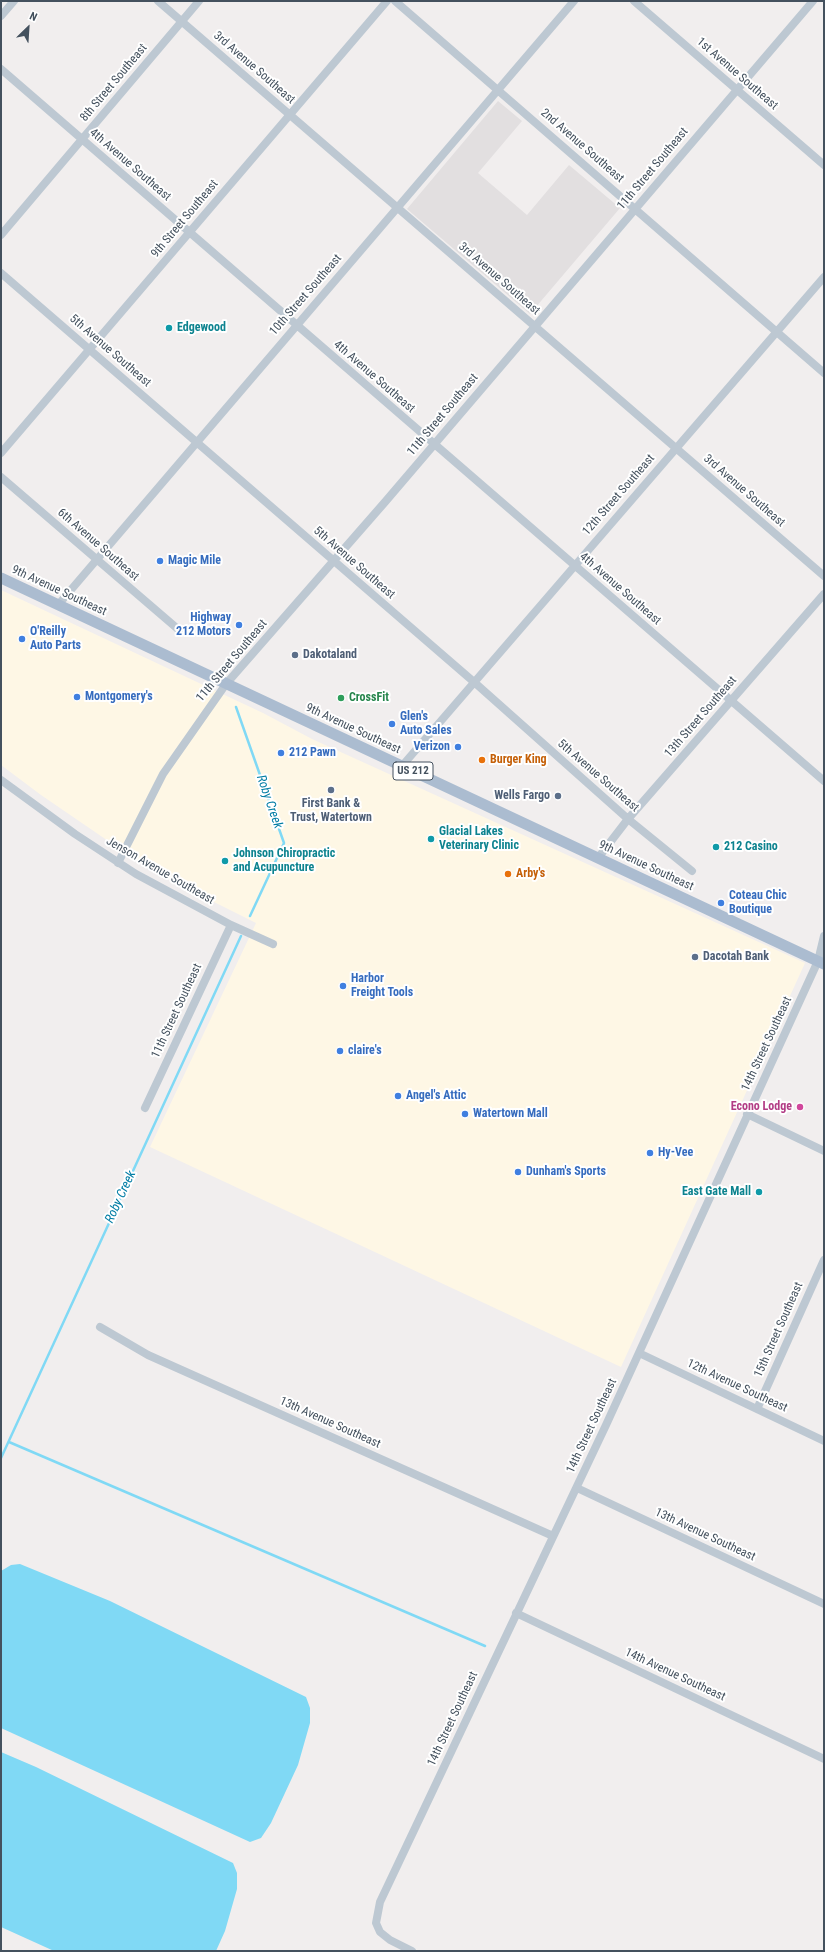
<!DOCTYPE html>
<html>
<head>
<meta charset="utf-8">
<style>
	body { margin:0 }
	#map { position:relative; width:825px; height:1952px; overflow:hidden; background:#f1eeee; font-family:"Roboto Condensed",sans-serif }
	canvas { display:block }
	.frame { position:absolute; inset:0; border:2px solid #44515e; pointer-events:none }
	.north { position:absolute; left:8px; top:8px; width:40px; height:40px; -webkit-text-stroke:3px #fff; paint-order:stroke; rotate:25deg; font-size:11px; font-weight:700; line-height:16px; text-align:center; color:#44515e }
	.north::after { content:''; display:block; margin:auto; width:14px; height:18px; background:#44515e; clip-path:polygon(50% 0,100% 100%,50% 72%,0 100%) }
</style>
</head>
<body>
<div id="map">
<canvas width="825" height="1952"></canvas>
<div class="frame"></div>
<div class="north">N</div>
</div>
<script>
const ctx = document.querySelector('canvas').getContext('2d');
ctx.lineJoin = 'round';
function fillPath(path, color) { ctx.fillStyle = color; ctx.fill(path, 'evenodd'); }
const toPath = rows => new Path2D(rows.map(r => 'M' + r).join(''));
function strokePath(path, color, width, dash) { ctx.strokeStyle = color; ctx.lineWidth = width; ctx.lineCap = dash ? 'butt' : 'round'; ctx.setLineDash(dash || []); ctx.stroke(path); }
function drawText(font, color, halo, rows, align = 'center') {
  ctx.font = font + ' "Roboto Condensed",sans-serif'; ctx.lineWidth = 4; ctx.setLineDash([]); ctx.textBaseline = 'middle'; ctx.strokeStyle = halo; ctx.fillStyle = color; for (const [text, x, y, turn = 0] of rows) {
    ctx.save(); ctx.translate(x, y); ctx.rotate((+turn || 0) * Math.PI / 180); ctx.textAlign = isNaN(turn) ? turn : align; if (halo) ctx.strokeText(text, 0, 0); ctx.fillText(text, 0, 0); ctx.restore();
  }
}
fillPath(toPath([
	[1,590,263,713,312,739,805,963,621,1367,150,1147,256,923,174,882,133,858,41,795,1,765]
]), '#fef7e5');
fillPath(toPath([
	[498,101,522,121,478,173,527,215,569,165,620,208,530,314,407,209]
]), '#e2dfe0');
fillPath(toPath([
	[20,1564,110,1601,306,1697,310,1708,310,1723,298,1765,271,1823,261,1838,250,1842,1,1728,1,1571,11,1565],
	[1,1752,36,1767,233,1863,237,1873,237,1889,225,1931,216,1951,54,1951,1,1927]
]), '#80d9f5');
strokePath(toPath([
	[236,707,284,843,250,916],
	[9,1442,485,1646],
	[1,1458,241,936]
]), '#80d9f5', 2.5);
strokePath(toPath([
	[158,1,824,576],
	[395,1,824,373],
	[634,1,824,165],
	[1,16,14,1],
	[1,69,824,781],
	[1,235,199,1],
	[1,273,474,682,628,819,692,871],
	[1,453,387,1],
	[1,477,179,630],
	[58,605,574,1],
	[402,766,824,277],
	[1,780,75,834,136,874,231,925,273,944],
	[598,858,628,819,824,594],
	[118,863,163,774,226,684,385,502,813,1],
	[145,1108,231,925],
	[747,1114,824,1151],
	[100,1327,148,1355,553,1536],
	[639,1353,824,1441],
	[757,1409,824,1260],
	[577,1488,824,1604],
	[516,1613,824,1759],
	[412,1951,390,1940,380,1932,376,1923,380,1902,606,1425,818,961,824,936]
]), '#bdc8d2', 8);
strokePath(toPath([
	[1,578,824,964]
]), '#abbcd0', 11);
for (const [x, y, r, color] of [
	[169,328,4,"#0f9aa8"],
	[160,561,4,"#3f7fe0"],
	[239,625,4,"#3f7fe0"],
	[22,639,4,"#3f7fe0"],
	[295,655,4,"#5c6f8a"],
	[77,697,4,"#3f7fe0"],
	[341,698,4,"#2e9e5b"],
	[392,724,4,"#3f7fe0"],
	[458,747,4,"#3f7fe0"],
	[281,753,4,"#3f7fe0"],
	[482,760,4,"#e8710a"],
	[331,790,4,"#5c6f8a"],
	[558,796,4,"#5c6f8a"],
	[431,839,4,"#0f9aa8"],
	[716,847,4,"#0f9aa8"],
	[225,861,4,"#0f9aa8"],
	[508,874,4,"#e8710a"],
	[721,903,4,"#3f7fe0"],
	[695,957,4,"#5c6f8a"],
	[343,986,4,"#3f7fe0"],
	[340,1051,4,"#3f7fe0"],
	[398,1096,4,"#3f7fe0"],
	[800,1107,4,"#d1479c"],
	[465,1114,4,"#3f7fe0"],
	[650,1153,4,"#3f7fe0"],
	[518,1172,4,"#3f7fe0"],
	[759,1192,4,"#0f9aa8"]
]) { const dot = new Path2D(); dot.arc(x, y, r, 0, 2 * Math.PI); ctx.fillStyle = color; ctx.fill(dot); strokePath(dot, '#fff', 1.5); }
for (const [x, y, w] of [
	[413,771,40]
]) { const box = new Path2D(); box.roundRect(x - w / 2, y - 9, w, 18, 3); ctx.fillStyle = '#fff'; ctx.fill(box); strokePath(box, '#44515e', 1); }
drawText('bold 11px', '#44515e', null, [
	["US 212",413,771]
]);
drawText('12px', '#44515e', '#fff', [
	["3rd Avenue Southeast",254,68,41],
	["1st Avenue Southeast",737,74,41],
	["8th Street Southeast",114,83,-50],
	["2nd Avenue Southeast",582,146,41],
	["4th Avenue Southeast",130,165,41],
	["11th Street Southeast",653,169,-50],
	["9th Street Southeast",185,219,-50],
	["3rd Avenue Southeast",499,279,41],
	["10th Street Southeast",306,295,-49],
	["5th Avenue Southeast",110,351,41],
	["4th Avenue Southeast",374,377,41],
	["11th Street Southeast",443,415,-50],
	["3rd Avenue Southeast",744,491,41],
	["12th Street Southeast",619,495,-49],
	["6th Avenue Southeast",98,545,41],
	["5th Avenue Southeast",354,563,41],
	["4th Avenue Southeast",620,589,41],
	["9th Avenue Southeast",59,591,25],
	["11th Street Southeast",232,661,-50],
	["13th Street Southeast",701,717,-49],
	["9th Avenue Southeast",353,729,25],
	["5th Avenue Southeast",598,776,41],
	["9th Avenue Southeast",646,866,25],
	["Jenson Avenue Southeast",160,871,30],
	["11th Street Southeast",177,1011,-65],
	["14th Street Southeast",767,1044,-65],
	["15th Street Southeast",779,1330,-66],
	["12th Avenue Southeast",737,1386,25],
	["13th Avenue Southeast",330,1423,24],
	["14th Street Southeast",592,1426,-65],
	["13th Avenue Southeast",705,1535,25],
	["14th Avenue Southeast",675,1675,25],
	["14th Street Southeast",453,1719,-65]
]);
drawText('bold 12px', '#0d838f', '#fff', [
	["Edgewood",177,328],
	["Glacial Lakes",439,832],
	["Veterinary Clinic",439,846],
	["212 Casino",724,847],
	["Johnson Chiropractic",233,854],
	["and Acupuncture",233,868],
	["East Gate Mall",751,1192,"right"]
], 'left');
drawText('bold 12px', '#366cbe', '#fff', [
	["Magic Mile",168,561],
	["Highway",231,618,"right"],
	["212 Motors",231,632,"right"],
	["O'Reilly",30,632],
	["Auto Parts",30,646],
	["Montgomery's",85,697],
	["Glen's",400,717],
	["Auto Sales",400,731],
	["Verizon",450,747,"right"],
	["212 Pawn",289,753],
	["Coteau Chic",729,896],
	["Boutique",729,910],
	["Harbor",351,979],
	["Freight Tools",351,993],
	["claire's",348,1051],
	["Angel's Attic",406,1096],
	["Watertown Mall",473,1114],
	["Hy-Vee",658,1153],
	["Dunham's Sports",526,1172]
], 'left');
drawText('bold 12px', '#4e5e75', '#fff', [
	["Dakotaland",303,655],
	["Wells Fargo",550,796,"right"],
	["First Bank &",331,804,"center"],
	["Trust, Watertown",331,818,"center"],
	["Dacotah Bank",703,957]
], 'left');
drawText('bold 12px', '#27864d', '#fff', [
	["CrossFit",349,698]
], 'left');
drawText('bold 12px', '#c56008', '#fff', [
	["Burger King",490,760],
	["Arby's",516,874]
], 'left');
drawText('bold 12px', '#b23c85', '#fff', [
	["Econo Lodge",792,1107]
], 'right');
drawText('italic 13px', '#027da5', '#fff', [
	["Roby Creek",269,802,71],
	["Roby Creek",121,1197,-65]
]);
</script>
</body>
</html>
